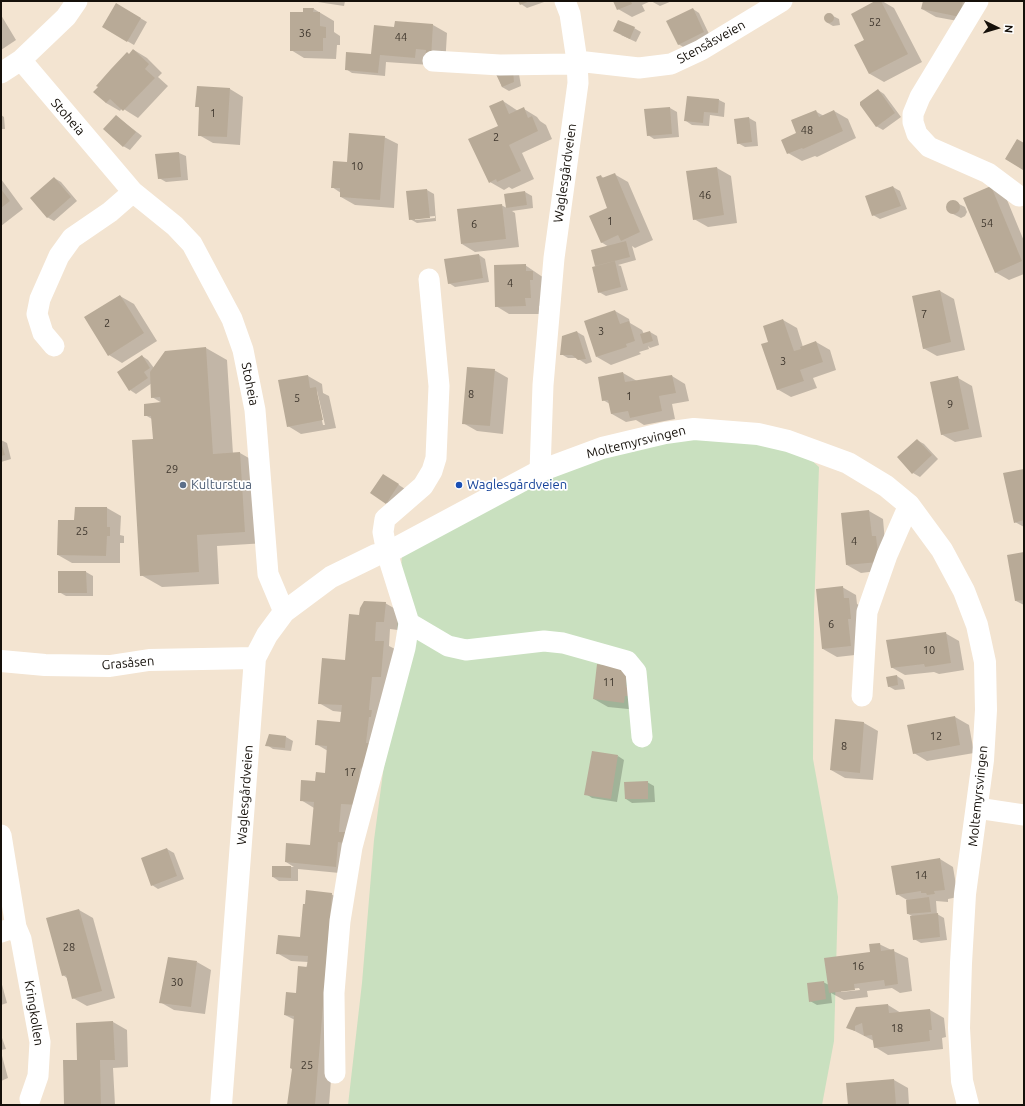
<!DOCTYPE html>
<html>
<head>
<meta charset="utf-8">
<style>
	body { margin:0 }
	#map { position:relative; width:1025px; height:1106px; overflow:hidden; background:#f3e4d1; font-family:Ubuntu,sans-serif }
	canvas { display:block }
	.frame { position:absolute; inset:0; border:2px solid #15100a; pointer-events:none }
	.north { position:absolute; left:977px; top:8px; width:40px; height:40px; -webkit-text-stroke:3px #fff; paint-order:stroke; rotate:95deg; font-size:11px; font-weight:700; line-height:16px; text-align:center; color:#15100a }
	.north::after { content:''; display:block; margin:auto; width:14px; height:18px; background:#15100a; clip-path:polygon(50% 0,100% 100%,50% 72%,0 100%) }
</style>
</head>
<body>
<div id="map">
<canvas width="1025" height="1106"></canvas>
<div class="frame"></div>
<div class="north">N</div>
</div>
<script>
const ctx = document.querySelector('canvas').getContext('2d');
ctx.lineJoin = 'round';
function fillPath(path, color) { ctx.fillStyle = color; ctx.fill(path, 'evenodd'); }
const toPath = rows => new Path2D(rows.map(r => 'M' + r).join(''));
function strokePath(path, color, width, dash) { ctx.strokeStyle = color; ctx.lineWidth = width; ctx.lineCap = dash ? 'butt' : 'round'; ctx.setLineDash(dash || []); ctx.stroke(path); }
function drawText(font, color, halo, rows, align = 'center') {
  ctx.font = font + ' Ubuntu,sans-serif'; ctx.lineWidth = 3.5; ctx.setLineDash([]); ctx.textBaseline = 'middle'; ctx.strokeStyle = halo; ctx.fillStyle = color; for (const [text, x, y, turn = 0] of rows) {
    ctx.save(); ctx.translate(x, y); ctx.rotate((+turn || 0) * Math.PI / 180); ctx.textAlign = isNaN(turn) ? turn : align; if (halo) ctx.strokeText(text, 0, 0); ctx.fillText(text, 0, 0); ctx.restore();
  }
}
fillPath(toPath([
	[644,438,788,439,819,467,814,611,813,759,838,897,834,1041,822,1105,348,1105,362,983,374,840,393,698,402,554,507,489]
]), '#c9e0bf');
fillPath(toPath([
	[311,1,345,1,344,6],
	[519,1,547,1,527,8,521,4],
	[614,1,672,1,660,6,651,1,642,5,645,11,632,17,618,9],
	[877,1,882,1,894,8,922,62,884,82,870,74,855,45,865,40],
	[924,1,978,1,974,24,936,17,922,9],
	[116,4,147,22,134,45,103,27],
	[314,9,334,21,334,32,340,36,340,45,337,45,336,59,304,58,291,50,304,13],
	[693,9,699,13,710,36,685,48,678,44],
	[829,14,839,19,840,25,833,26,826,22,826,16],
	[1,15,16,40,1,50],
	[433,25,447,33,445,66,386,62,385,76,352,73,346,69,372,55,395,28],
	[634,28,641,32,636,42,621,35],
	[134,50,147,58,162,73,158,77,168,86,138,118,122,108,120,111,106,103,99,87],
	[497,73,519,74,521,86,509,91,502,87],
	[230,89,243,97,240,145,213,143,199,135,200,108,196,106],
	[878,90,884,94,901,117,883,130,876,126],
	[719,100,725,103,724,117,710,115,709,126,692,125,686,121],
	[503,101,518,111,524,109,537,117,540,121,546,125,552,139,522,153,534,179,512,189,509,187,504,190,490,182],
	[670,108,677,112,679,137,654,139,648,135],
	[815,111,824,116,834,111,848,119,856,138,817,157,815,156,802,161,788,153,797,134],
	[1,115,4,117,5,129,1,129],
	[116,116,142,136,130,150,123,146],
	[749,118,756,122,758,146,745,147,738,143,736,120],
	[384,137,398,144,394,208,355,205,341,197,341,193,332,187],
	[1017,140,1024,144,1024,170,1006,159],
	[179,153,186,156,188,180,166,182,159,178],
	[717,168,731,176,737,223,708,227,694,219],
	[614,174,628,182,653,240,635,248,632,246,636,260,618,265,621,266,628,290,606,296,599,292,598,267,595,265,609,247,601,242,609,209,601,176,605,179],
	[54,178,61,182,77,201,54,221,47,217],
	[1,179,23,209,1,226],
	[893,187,900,191,907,209,880,219,873,215],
	[991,187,1005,195,1024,241,1024,274,1009,280,995,272],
	[427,190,434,194,436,221,417,223,410,219],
	[435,216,435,218,415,220,415,218],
	[525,192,532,196,533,208,512,211,515,213,519,247,475,252,462,244,501,205,507,208,505,194],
	[953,201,965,207,967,212,965,216,961,218,949,212,947,207,948,203],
	[479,255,485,259,489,282,455,287,449,283],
	[525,265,547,280,544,305,539,306,539,314,509,314,496,306],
	[940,291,954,299,965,350,937,356,923,348,913,297],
	[120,296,134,304,157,341,122,363,109,355],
	[615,311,629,319,630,323,642,330,644,334,650,332,657,336,659,345,650,348,648,346,649,349,639,352,641,354,611,365,597,357],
	[783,320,797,328,803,347,816,342,830,350,836,370,813,378,817,388,791,397,777,389,770,342],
	[577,332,584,336,592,362,586,364,577,358,568,358,561,354],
	[206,348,227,360,233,454,240,453,261,465,266,543,217,546,219,584,162,587,141,575,154,440,152,419,145,415,162,403,152,397,152,383,136,394,130,390,142,356,148,360,154,368,165,352],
	[494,370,508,378,503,434,477,431,463,423],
	[623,373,637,381,672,376,685,384,689,401,672,404,675,419,644,425,636,420,626,422,612,414,610,404,603,400,599,378],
	[308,376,322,384,323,393,329,396,336,428,301,434,288,426],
	[315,391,317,391,325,425,323,425],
	[958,378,972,386,982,437,955,442,941,434],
	[1,440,7,443,11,459,1,462],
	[917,440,924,444,938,459,920,477,913,473],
	[1024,470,1024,527,1015,522],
	[390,479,405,489,393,507,371,493],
	[107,508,121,516,120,535,124,536,124,543,120,543,120,563,72,563,58,555,75,521],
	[869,511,883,519,885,542,892,569,861,573,847,565],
	[1024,553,1024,605,1016,601],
	[59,572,86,572,93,576,93,596,66,596,59,592],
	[842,587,856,595,857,604,863,607,864,654,837,657,823,649],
	[385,603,399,611,398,630,390,629,389,646,397,650,350,874,298,869,298,881,279,881,273,877,273,867,294,867,286,862,311,846,314,808,301,800,326,774,328,751,316,744,341,723,342,712,333,711,319,703,346,661,360,616],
	[945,633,959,641,964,670,939,674,934,672,905,675,891,667],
	[628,669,638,710,608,707,594,699],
	[897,676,903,680,905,689,895,690,888,686],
	[955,717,969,725,974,753,927,761,914,753],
	[836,720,864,723,878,731,873,780,845,778,831,770],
	[270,735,286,737,293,741,291,751,273,749,267,745],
	[618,756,624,760,617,802,592,798,586,794],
	[647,782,654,786,655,802,632,803,626,799],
	[167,849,174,853,184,879,158,889,152,885],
	[940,859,953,867,958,897,948,899,948,902,936,901,937,914,944,918,947,940,921,943,914,939,914,917,908,914,907,900,897,894],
	[331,894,345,902,329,1105,289,1105,293,1069,295,1020,285,1015,297,994,308,962,291,961,277,953,301,938],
	[79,910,93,918,115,998,87,1006,73,998,67,978,63,975],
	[879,944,908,958,912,991,900,993,892,988,867,991,868,997,844,1000,831,993,832,1003,817,1005,810,1001,823,982,829,985,871,953],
	[859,988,860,990,841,992,841,990],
	[197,962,211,970,205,1014,174,1010,160,1002],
	[1,981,7,1003,1,1005],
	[888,1005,901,1013,930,1010,944,1018,946,1037,942,1038,943,1049,888,1055,875,1047,874,1041,847,1027],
	[113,1022,127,1030,128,1067,113,1068,115,1105,65,1105,78,1061,77,1024],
	[1,1035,6,1049,1,1050],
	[1,1052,8,1078,1,1081],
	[894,1080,908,1088,909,1105,849,1105,847,1084]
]), '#0003');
fillPath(toPath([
	[518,1,530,1,520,5],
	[613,1,631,1,632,4,617,10],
	[875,1,881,1,908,54,869,74,854,45,864,40,851,14],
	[923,1,963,1,960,17,921,9],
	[116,3,141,18,127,42,102,27],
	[303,8,314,8,313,12,320,12,320,26,326,27,326,38,323,38,323,51,290,51,290,12,303,12],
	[693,8,704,32,678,45,666,21],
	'824 18a5 5 0 1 1 10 0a5 5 0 1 1-10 0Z',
	[618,20,635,27,630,39,613,31],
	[395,21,433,24,431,59,425,58,426,50,416,49,415,58,380,55,378,73,345,70,346,52,371,54,374,25,394,27],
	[133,49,149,64,145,69,155,78,123,111,110,99,106,103,93,92,98,87,96,86,111,69,127,52,129,54],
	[513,69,514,82,502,87,495,72],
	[197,86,230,88,227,137,198,136,199,107,195,107],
	[878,89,895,113,876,127,860,105,860,102],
	[687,96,719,99,718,113,704,112,703,123,684,121],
	[503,100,509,114,524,107,528,118,532,116,538,131,509,145,521,171,497,182,496,179,489,183,468,139,498,126,489,106],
	[670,107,672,134,647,136,644,109],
	[816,110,819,117,834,110,843,131,803,149,802,148,787,154,781,140,796,133,791,120],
	[116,115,136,132,123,147,103,129],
	[749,117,752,142,737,144,734,119],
	[349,133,385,136,380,200,340,197,340,188,331,188,333,161,347,162],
	[1017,139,1024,143,1023,170,1005,159],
	[179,152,181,177,158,179,155,154],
	[717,167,724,215,693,220,686,171],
	[615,173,640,232,621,241,618,235,601,243,589,216,607,208,596,177,601,175,602,178],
	[54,177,71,197,47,218,30,198],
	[893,186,901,206,872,216,865,196],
	[991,186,1022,261,995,273,963,198],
	[1,189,10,201,1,208],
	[427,189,430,218,409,220,406,191],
	[525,191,527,205,506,208,504,194],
	'946 207a7 7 0 1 1 14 0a7 7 0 1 1-14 0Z',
	[502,204,506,239,461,244,457,209],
	[626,241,630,257,595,266,591,250],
	[479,254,483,278,448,284,444,259],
	[615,261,621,287,598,293,592,267],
	[526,264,526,271,533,271,533,280,530,280,531,298,525,298,526,306,495,307,494,265],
	[940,290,951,342,923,349,912,296],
	[120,295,144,333,108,356,84,317],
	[615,310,620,324,629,321,635,341,626,344,627,347,596,357,584,321],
	[783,319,794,351,801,349,800,347,816,341,823,362,800,370,804,381,777,390,761,344,768,342,763,326],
	[577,331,586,359,578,360,572,355,560,355,562,336],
	[650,331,653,341,643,344,640,334],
	[206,347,213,454,240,452,245,532,197,535,199,572,140,576,132,440,153,439,151,416,144,416,144,404,161,402,160,397,151,398,150,372,165,351],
	[142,355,150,368,144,372,148,378,129,391,117,372],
	[467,367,495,369,490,426,462,424],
	[623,372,625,382,672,375,676,393,659,396,662,411,630,418,628,411,611,414,608,400,602,401,598,377],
	[308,375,310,388,316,387,323,420,287,427,278,380],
	[958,376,969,429,941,435,930,382],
	[917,439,932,455,912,474,897,457],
	[1,442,5,455,1,456],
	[1024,469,1024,520,1014,523,1003,473],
	[383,474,399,484,386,504,370,493],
	[75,507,107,507,107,527,110,527,110,536,107,536,106,556,57,555,58,520,74,520],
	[869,510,872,536,876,536,879,562,846,565,841,513],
	[1024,552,1024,600,1015,601,1007,555],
	[58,571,86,571,87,593,58,593],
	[843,586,844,598,849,598,851,619,848,619,851,646,822,649,816,589],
	[364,601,386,602,384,622,376,622,375,641,384,641,381,677,372,677,369,710,372,710,371,717,369,717,366,743,370,743,368,762,360,769,358,805,341,804,339,832,345,832,344,843,338,842,336,867,285,862,286,843,310,845,314,802,300,801,301,780,315,781,316,772,325,773,327,746,315,745,317,720,340,722,342,705,318,704,322,658,345,660,349,614,359,615,360,608],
	[946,632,951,663,925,667,924,664,891,668,886,640],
	[597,664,628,668,626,686,630,686,629,696,625,696,624,703,593,699],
	[897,675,898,685,888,687,886,677],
	[955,716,960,745,913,754,907,725],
	[835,719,864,722,860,773,830,770],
	[269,734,286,736,285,748,265,746],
	[592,751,618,755,611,799,584,795],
	[648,781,648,799,625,799,624,782],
	[167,848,177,876,151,886,141,858],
	[940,858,945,890,934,891,935,894,927,895,926,893,921,893,921,891,896,895,891,866],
	[272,866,291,866,291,878,272,877],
	[306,890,332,893,315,1105,287,1105,292,1069,290,1068,294,1016,284,1015,286,992,296,993,298,966,307,967,308,956,276,954,278,935,300,937,303,904,305,904],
	[929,897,931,912,907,914,906,900],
	[79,909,102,991,72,999,66,975,62,976,46,918],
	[938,913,940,937,913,940,910,916],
	[880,943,881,951,894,949,898,984,885,986,884,980,854,984,855,990,829,993,824,958,870,952,869,944],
	[168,957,197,961,191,1007,159,1003],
	[824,981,826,999,809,1002,807,983],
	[888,1004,889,1013,930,1009,932,1030,929,1030,930,1041,874,1048,872,1035,864,1036,862,1023,855,1026,855,1031,846,1028,856,1007],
	[113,1021,115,1060,100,1060,101,1105,64,1105,63,1060,77,1060,76,1023],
	[894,1079,896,1105,848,1105,846,1083]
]), '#b8aa97');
strokePath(toPath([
	[978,1,920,97,913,114,913,122,917,134,929,147,988,173,1019,196],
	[21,60,133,192,175,226,192,244,232,319,243,350,255,410,268,574,284,612],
	[433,61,500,65,571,64,577,61],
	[577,61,639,68,671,64,701,50,782,1],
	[1,73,21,60,66,17,77,1],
	[54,346,43,333,37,314,40,299,59,256,72,238,110,212,133,192],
	[540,471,543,385,554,258,578,83,577,61,570,14,565,1],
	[409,623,448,646,466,650,544,641,563,643,627,661,636,672,642,737],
	[862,696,867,612,887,555,909,505],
	[977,808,1024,815],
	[1,835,16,927,1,932],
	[16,927,21,939,40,1042,38,1076,30,1099],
	[335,1073,334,993,340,921,352,847,405,648,409,623,387,553,383,532,385,519,423,486,432,471,436,458,439,386,429,279]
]), '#fff', 21);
strokePath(toPath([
	[1,661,45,665,110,666,149,660,255,658],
	[221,1105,255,658,267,635,284,612,331,577,376,555,387,553,540,471,602,448,665,433,694,429,758,434,788,441,848,463,886,486,909,505,942,550,964,591,977,625,985,662,986,710,983,760,965,894,961,963,959,1028,962,1081,968,1105]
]), '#fff', 22);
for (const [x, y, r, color] of [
	[183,485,4,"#5c6f8a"],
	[459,485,4,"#1a4fb4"]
]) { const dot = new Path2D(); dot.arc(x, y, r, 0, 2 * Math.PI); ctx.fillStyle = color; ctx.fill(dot); strokePath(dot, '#fff', 1.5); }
drawText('11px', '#3e362d', null, [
	["52",875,22],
	["36",305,33],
	["44",401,37],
	["1",213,113],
	["48",807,130],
	["2",496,137],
	["10",357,166],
	["46",705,195],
	["1",610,221],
	["54",987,223],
	["6",474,224],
	["4",510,283],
	["7",924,314],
	["2",107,323],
	["3",601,331],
	["3",783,361],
	["8",471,394],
	["1",629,396],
	["5",297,398],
	["9",950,404],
	["29",172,469],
	["25",82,531],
	["4",854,541],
	["6",831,624],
	["10",929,650],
	["11",609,682],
	["12",936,736],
	["8",844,746],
	["17",350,772],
	["14",921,875],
	["28",69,947],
	["16",858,966],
	["30",177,982],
	["18",897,1028],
	["25",307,1065]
]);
drawText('13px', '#15100a', '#fff', [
	["Stensåsveien",711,42,-29],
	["Stoheia",68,117,49],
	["Waglesgårdveien",565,173,-82],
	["Stoheia",250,384,79],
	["Moltemyrsvingen",636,442,-14],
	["Grasåsen",128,663,-5],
	["Waglesgårdveien",245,795,-86],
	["Moltemyrsvingen",978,796,-84],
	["Kringkollen",34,1013,81]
]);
drawText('13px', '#4e5e75', '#fff', [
	["Kulturstua",191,485]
], 'left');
drawText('13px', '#164399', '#fff', [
	["Waglesgårdveien",467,485]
], 'left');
</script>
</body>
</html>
